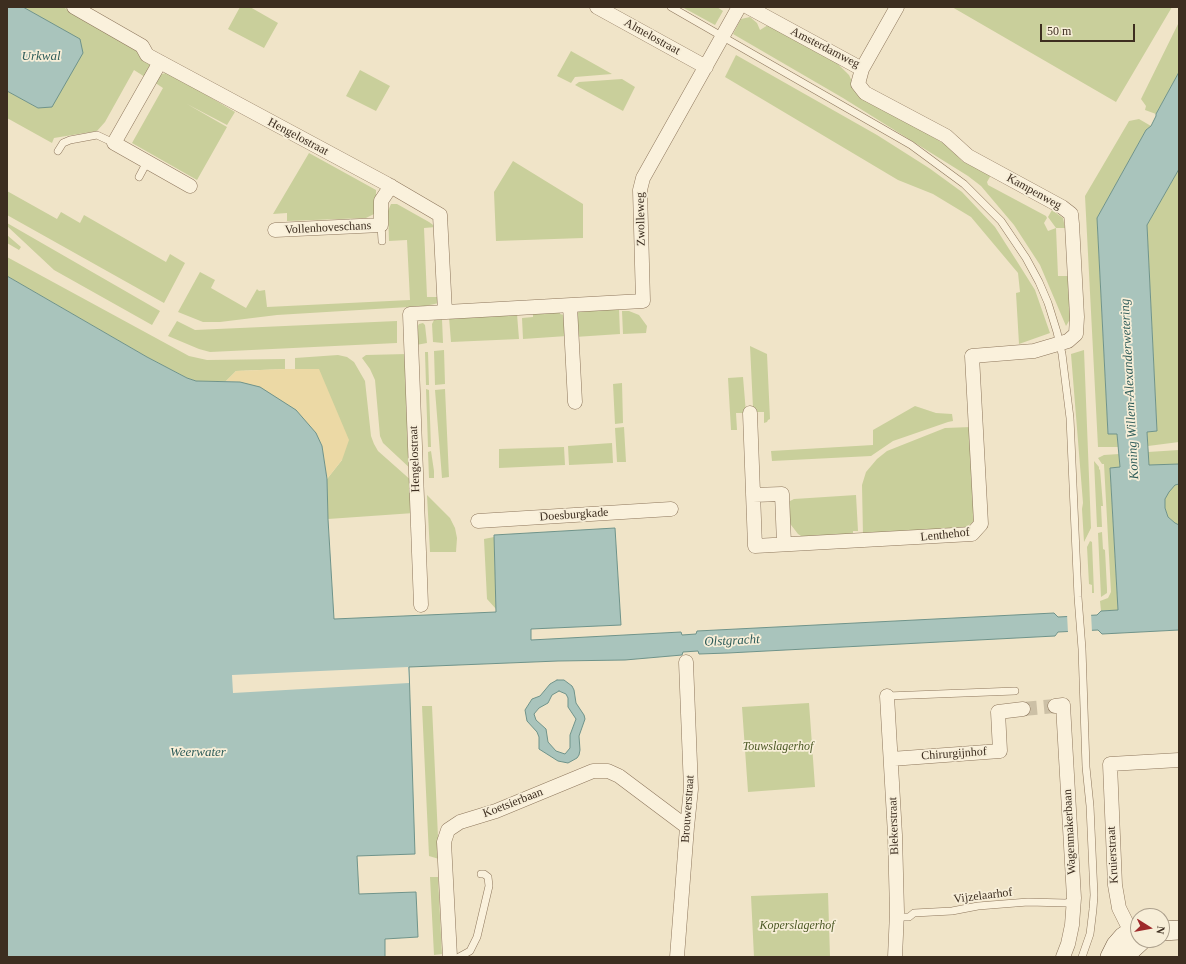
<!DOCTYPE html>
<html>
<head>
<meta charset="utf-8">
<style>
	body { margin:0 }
	#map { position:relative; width:1186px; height:964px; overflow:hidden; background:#f0e4c8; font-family:"Times New Roman",serif }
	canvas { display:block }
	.frame { position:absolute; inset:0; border:8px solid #3d2e20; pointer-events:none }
	.north { position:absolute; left:1130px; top:908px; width:40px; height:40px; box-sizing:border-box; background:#f7eed8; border:1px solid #ada18e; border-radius:50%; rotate:101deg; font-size:11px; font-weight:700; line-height:16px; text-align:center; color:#3d2e20 }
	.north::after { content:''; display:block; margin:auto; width:14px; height:18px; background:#9e2a2b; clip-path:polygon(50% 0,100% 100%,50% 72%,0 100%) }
	.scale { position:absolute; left:1040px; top:24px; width:95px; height:18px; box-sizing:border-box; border:2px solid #3d2e20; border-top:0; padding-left:5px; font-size:12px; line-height:14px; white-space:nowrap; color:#3d2e20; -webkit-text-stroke:3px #f7eed8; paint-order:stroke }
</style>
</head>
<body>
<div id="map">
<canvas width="1186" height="964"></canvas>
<div class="frame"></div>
<div class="north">N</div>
<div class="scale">50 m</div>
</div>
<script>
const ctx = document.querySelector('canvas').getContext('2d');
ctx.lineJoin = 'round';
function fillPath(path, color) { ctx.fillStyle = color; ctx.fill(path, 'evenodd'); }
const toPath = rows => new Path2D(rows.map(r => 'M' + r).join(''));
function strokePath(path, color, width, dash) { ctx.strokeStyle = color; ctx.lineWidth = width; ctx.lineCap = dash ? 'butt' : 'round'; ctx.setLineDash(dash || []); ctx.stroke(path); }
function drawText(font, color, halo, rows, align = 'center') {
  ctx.font = font + ' "Times New Roman",serif'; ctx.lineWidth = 3.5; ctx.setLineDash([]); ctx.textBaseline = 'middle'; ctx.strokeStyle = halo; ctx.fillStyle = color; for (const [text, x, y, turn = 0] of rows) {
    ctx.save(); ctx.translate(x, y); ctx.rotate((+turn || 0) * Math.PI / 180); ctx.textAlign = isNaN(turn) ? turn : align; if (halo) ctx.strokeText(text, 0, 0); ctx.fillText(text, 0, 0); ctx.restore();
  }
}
fillPath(toPath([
	[23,7,63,7,139,51,152,62,145,77,134,70,105,122,97,131,54,138,52,143,7,118,7,91,38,108,79,39],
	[240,7,250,7,278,23,264,48,228,29],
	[682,7,717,7,723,11,715,25],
	[952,7,1172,7,1116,102],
	[750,17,757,23,760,30,768,25,835,61,849,75,857,92,948,146,962,161,991,175,987,182,988,185,1046,216,1047,218,1044,223,1048,231,1056,228,1048,217,1052,210,1063,218,1065,228,1056,228,1058,276,1069,276,1071,322,1069,321,1066,326,1040,265,1014,225,981,186,968,176,843,98,733,34,741,19],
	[1179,22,1179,72,1156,114,1145,110,1146,106,1141,99],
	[571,51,612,74,575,77,571,83,557,76],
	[736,55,877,135,929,168,962,192,995,227,1018,263,1035,290,1050,333,1019,344,1016,293,1020,292,1018,273,971,217,933,194,898,180,725,77],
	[360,70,390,86,376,111,346,96],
	[168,72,235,112,227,125,187,104,227,127,197,180,132,143,163,88,154,82,157,76],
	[622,79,635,87,623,111,575,85,579,82],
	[1139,119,1151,126,1146,130,1097,218,1108,434,1117,434,1118,447,1098,447,1085,196,1129,121],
	[309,153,376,190,376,213,366,218,287,221,287,213,273,214],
	[513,161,583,204,583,238,496,241,494,192],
	[1179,169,1179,442,1148,446,1147,432,1157,431,1147,225],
	[7,191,57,219,61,212,80,223,84,215,166,262,170,254,185,263,164,303,7,215],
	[391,204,397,204,429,222,436,227,424,228,427,297,439,297,439,303,425,306,277,315,220,322,203,322,178,312,200,272,215,280,211,288,246,308,257,289,259,291,265,290,267,307,410,300,407,240,389,241,388,211],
	[7,223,160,311,152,325,54,270,7,226],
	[7,235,21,247,19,250,7,243],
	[7,257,189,356,207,360,285,359,285,369,236,371,226,381,196,381,187,378,147,357,7,276],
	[619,309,620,334,575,337,577,313,579,312,579,311],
	[622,311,629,311,639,315,647,326,646,333,623,334],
	[560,312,560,314,564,315,567,336,523,339,522,318,533,317,533,313],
	[517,314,519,339,451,342,449,317],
	[442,319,443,343,433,342,432,324,434,320],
	[177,321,195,330,397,321,397,343,210,352,199,349,168,336],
	[423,323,425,325,427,343,416,345,414,333,419,324],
	[750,346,767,354,770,419,768,420,767,422,764,423,764,412,755,412,753,408],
	[444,350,445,384,435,385,434,351],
	[1084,350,1091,528,1084,542,1082,509,1083,503,1071,354],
	[425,352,428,352,429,385,426,385],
	[407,354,413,471,383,443,380,436,375,380,370,369,362,358,366,355],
	[338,355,347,357,354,362,365,381,371,436,374,444,378,451,413,482,414,513,328,519,327,479,342,460,295,369,295,358],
	[743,377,746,413,736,413,737,430,731,430,728,378],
	[622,383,623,423,615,424,613,384],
	[426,389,429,390,431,447,428,447],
	[445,389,449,477,442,478,435,390],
	[915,406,936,413,952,414,953,421,948,422,893,441,871,456,772,461,771,451,873,445,873,430],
	[624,427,626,462,617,462,615,428],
	[971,427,975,518,973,522,963,530,863,536,862,485,866,472,877,459,887,451,945,428],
	[612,443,613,463,569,465,568,446],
	[564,447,565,465,499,468,499,449],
	[1179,450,1179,464,1149,466,1148,452],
	[431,451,434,471,434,478,429,478,428,452],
	[1119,454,1120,467,1110,468,1118,610,1101,611,1100,601,1108,598,1111,592,1104,464,1102,464,1098,458,1104,455],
	[1094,461,1099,467,1099,470,1100,469,1103,506,1101,506,1102,527,1097,527],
	[1179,484,1179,525,1175,523,1168,517,1165,508,1165,499,1169,491,1175,485],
	[427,495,450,518,455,528,457,538,456,552,430,552],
	[856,495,858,531,853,531,853,537,804,538,798,534,788,521,788,502,794,499],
	[1102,532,1103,549,1105,550,1107,589,1107,593,1101,597,1098,533],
	[494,537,496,609,487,599,484,539],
	[1090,541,1092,542,1094,593,1092,593,1092,585,1089,584,1087,547],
	[809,703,815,787,748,792,742,707],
	[422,706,432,706,439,859,429,856],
	[430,877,438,877,442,954,434,955],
	[828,893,830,957,754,957,751,896]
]), '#c9cf9b');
fillPath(toPath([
	[285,369,319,369,349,440,342,460,327,479,322,446,316,433,240,382,226,381,236,371]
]), '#ecd9a5');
const water = toPath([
	[7,7,23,7,80,39,83,53,52,107,38,108,7,91,7,7],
	[1179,72,1179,169,1147,225,1157,431,1147,432,1149,465,1179,464,1179,484,1175,485,1169,492,1165,499,1165,508,1168,517,1175,523,1179,525,1179,630,1102,634,1098,630,1058,632,1055,636,728,653,699,654,698,651,683,652,682,655,625,660,558,661,409,667,415,854,357,856,359,894,416,892,418,937,385,939,385,957,7,957,7,276,147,357,187,378,196,381,240,382,260,387,296,410,316,433,322,446,327,479,328,519,334,619,496,612,494,535,615,528,621,625,531,629,531,640,681,632,682,635,696,634,697,631,1054,613,1058,617,1097,615,1101,611,1118,610,1110,468,1120,467,1117,434,1108,434,1097,218,1146,130,1151,126,1156,116,1156,114,1179,72],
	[557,680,564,680,572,686,574,690,576,703,584,715,585,719,579,736,580,750,579,755,577,758,568,763,558,761,539,749,539,737,537,732,527,721,525,710,532,699,540,696,550,684,557,680],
	[559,691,566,694,568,698,568,707,576,719,570,735,570,748,565,754,556,751,548,742,546,729,536,720,534,714,539,708,548,703,552,695,559,691]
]);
fillPath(water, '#a9c4bc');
strokePath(water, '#6f938a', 1);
fillPath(toPath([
	[1091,613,1092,632,1068,633,1067,614],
	[408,667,409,683,233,693,232,675]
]), '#f0e4c8');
strokePath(toPath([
	[1023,709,1055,706]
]), '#ccc0a6', 14, [14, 7]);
const lane = toPath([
	[671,7,911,145,964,184,1001,221,1026,258,1039,282,1048,303,1057,332,1062,354,1070,418,1078,597,1082,649,1086,767,1090,806,1094,895,1093,909,1090,934,1082,957],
	[58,151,63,143,70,140,97,135,114,143],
	[139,177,147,162],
	[381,225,382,241],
	[887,696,1015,691],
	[896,917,909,917,914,913,952,911,978,906,1028,902,1066,903,1074,901],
	[459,957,470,951,477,937,489,886,488,877,484,874,481,874]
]);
const street = toPath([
	[74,7,142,46,147,55,160,62,387,184,440,215,445,312],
	[597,7,706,67],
	[748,7,862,69,897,7],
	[160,62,114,143,190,186],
	[275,230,381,225,381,201,391,186],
	[570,306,575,402],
	[750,413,755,546,972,534,981,524,972,356,1034,351,1068,341,1076,334,1077,317,1072,224,1071,214,1062,207,968,156,946,136,865,93,858,84,862,69],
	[753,495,782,494,784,544],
	[478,521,671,509],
	[421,605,410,314,643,301,640,190,643,178,739,7],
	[887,696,895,835,897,912,895,957],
	[1055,706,1063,705,1074,898,1072,925,1068,944,1063,957],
	[891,759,1000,751,998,712,1023,709],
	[1137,938,1129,928,1119,908,1115,885,1110,764,1179,760],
	[450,957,444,842,448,830,460,822,496,811,593,771,608,771,619,776,687,827],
	[677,957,687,827,691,789,686,662]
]);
const secondary = toPath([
	[1162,931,1179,930],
	[1110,957,1116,945,1123,937,1138,927],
	[1125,957,1130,951,1142,940]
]);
strokePath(lane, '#8d765c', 8);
strokePath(street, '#8d765c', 15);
strokePath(secondary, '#6f573f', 20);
strokePath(lane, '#faf1dc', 7);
strokePath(street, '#faf1dc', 14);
strokePath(secondary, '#faf1dc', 19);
drawText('12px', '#3d2e20', '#f7eed8', [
	["Almelostraat",652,37,29],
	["Amsterdamweg",825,48,27],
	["Hengelostraat",298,137,28],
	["Kampenweg",1034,192,29],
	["Zwolleweg",641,219,-91],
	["Vollenhoveschans",328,228,-3],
	["Hengelostraat",415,459,-92],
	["Doesburgkade",574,515,-4],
	["Lenthehof",945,535,-6],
	["Chirurgijnhof",954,754,-4],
	["Koetsierbaan",513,803,-21],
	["Brouwerstraat",688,809,-86],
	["Blekerstraat",894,826,-92],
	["Wagenmakerbaan",1070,832,-93],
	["Kruierstraat",1113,855,-93],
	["Vijzelaarhof",983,896,-7]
]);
drawText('italic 12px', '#4d5a26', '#f7eed8', [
	["Touwslagerhof",778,747],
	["Koperslagerhof",797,926]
]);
drawText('italic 13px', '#2f5d5a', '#f7eed8', [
	["Urkwal",41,57],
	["Koning Willem-Alexanderwetering",1130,389,-93],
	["Olstgracht",732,641,-3],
	["Weerwater",198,753]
]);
</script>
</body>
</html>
